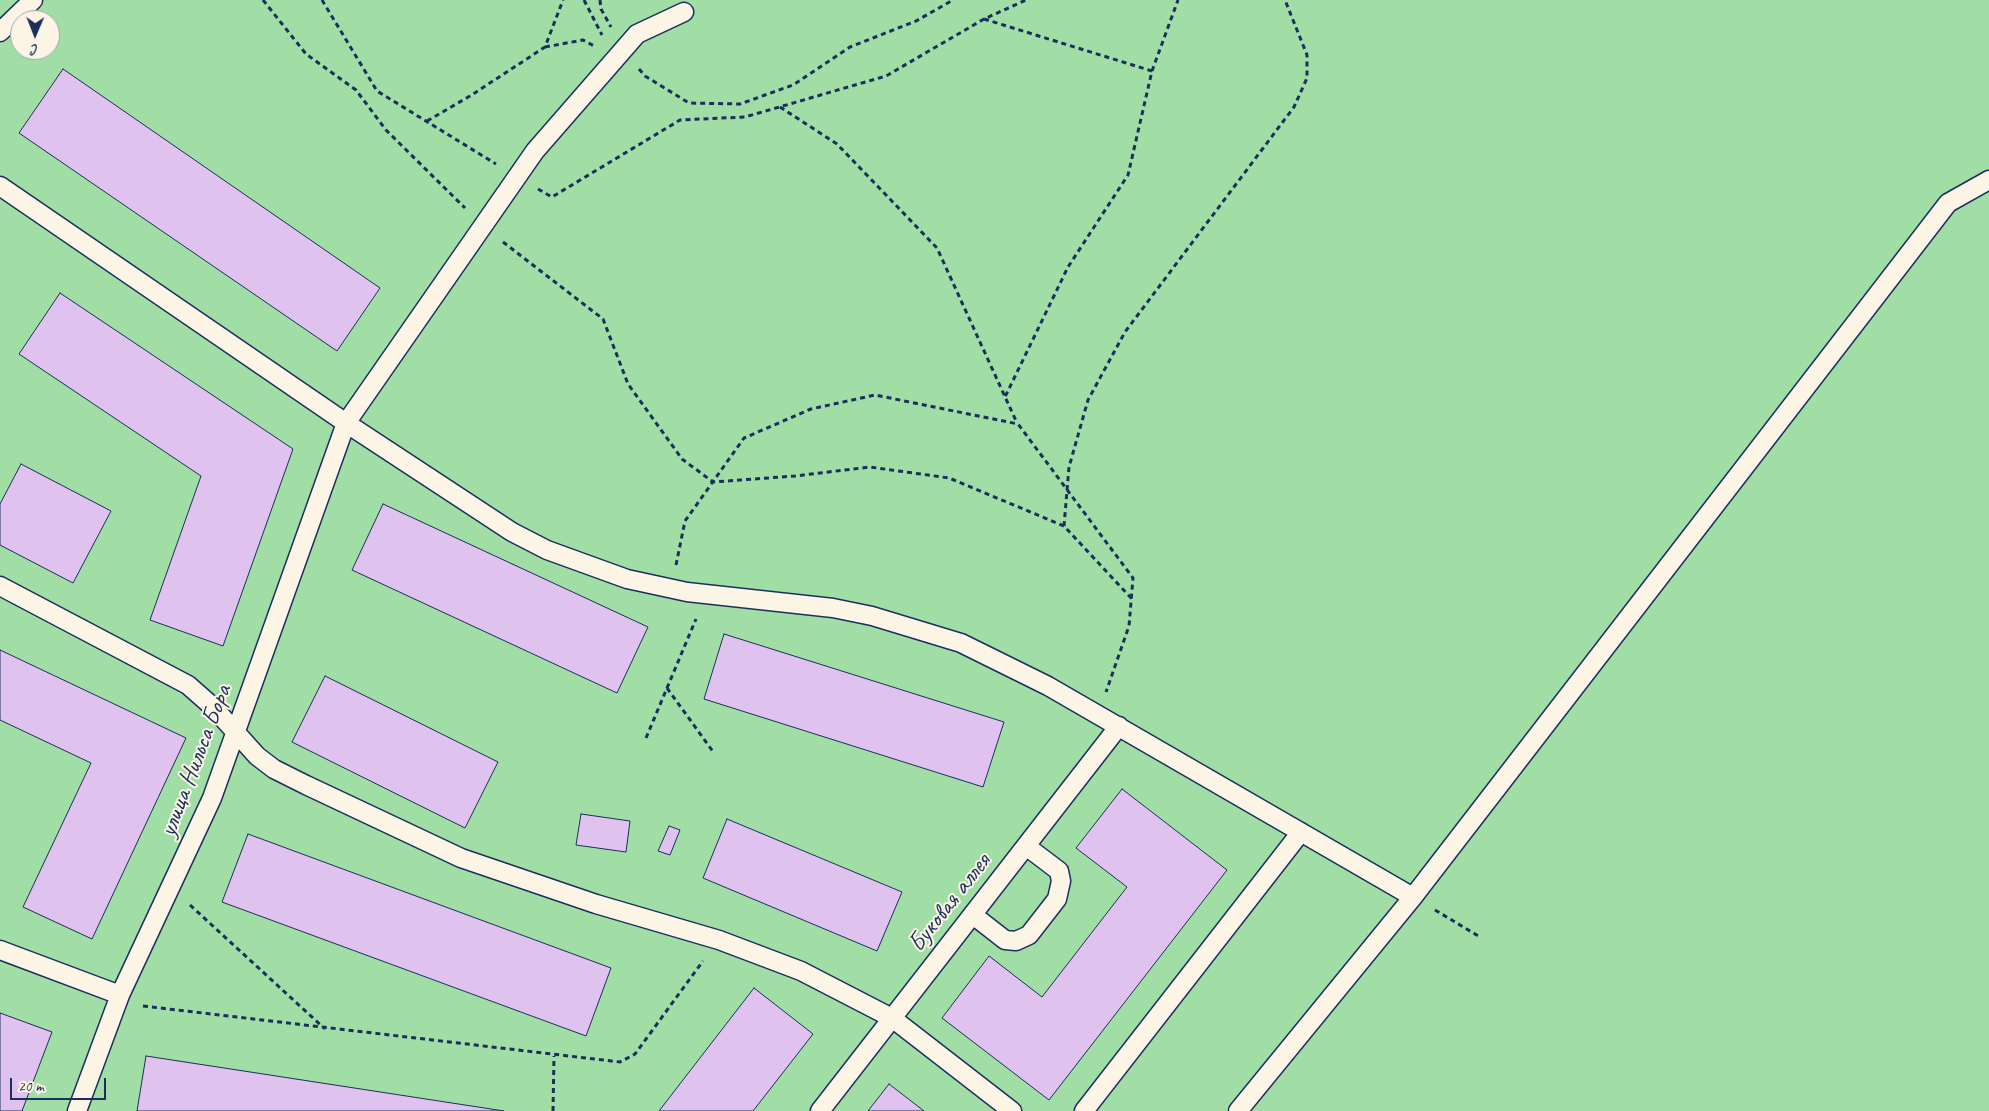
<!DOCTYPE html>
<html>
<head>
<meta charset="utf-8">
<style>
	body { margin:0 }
	#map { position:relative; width:1989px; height:1111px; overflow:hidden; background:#f4e6e8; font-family:Caveat,sans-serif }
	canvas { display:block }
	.north { position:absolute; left:10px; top:10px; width:50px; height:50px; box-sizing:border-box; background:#fcf5e5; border:1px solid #a2a6af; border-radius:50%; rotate:181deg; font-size:14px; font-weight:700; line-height:20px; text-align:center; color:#1b2f5e }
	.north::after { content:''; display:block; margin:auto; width:18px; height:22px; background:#1b2f5e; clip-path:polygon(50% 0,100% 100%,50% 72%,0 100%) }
	.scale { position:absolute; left:10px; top:1078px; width:96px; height:22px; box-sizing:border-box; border:2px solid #1b2f5e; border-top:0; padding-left:6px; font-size:15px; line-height:18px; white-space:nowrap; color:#1b2f5e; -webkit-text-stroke:4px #fcf5e5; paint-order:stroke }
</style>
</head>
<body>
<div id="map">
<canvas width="1989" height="1111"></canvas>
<div class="north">С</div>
<div class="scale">20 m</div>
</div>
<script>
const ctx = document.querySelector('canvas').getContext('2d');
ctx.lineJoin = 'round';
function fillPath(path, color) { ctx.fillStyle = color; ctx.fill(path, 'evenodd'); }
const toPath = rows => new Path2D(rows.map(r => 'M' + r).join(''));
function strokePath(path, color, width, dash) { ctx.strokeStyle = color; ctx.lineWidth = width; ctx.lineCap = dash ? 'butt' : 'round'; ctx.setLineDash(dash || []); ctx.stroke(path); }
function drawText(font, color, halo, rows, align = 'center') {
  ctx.font = font + ' Caveat,sans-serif'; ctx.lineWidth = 4; ctx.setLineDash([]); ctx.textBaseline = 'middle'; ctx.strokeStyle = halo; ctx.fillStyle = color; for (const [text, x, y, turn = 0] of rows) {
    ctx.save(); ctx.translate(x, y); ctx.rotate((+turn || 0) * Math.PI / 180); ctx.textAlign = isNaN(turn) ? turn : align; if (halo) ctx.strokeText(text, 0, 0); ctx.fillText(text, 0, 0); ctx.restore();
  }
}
fillPath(toPath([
	[0,0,1989,0,1989,1111,0,1111],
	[20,20,50,20,50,50,20,50]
]), '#a0dea6');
const building = toPath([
	[63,69,380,288,337,351,19,133,63,69],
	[60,293,293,449,223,646,150,620,201,476,19,354,60,293],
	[21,464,111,511,73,583,0,545,0,504,21,464],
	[383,504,648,627,617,693,352,570,383,504],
	[724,634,1004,722,983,787,704,699,724,634],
	[0,650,186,738,92,939,23,907,91,763,0,720,0,650],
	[325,676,498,762,465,828,292,742,325,676],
	[1122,789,1227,870,1049,1100,942,1018,989,956,1042,997,1127,887,1076,848,1122,789],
	[581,814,630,821,626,852,576,845,581,814],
	[727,819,902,892,877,951,703,878,727,819],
	[669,826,680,830,670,855,658,851,669,826],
	[248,834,611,968,586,1036,222,902,248,834],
	[754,988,813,1034,753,1111,659,1111,754,988],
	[0,1013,52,1032,22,1111,0,1111,0,1013],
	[146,1056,504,1111,137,1111,146,1056],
	[889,1084,924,1111,868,1111,889,1084]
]);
fillPath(building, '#e0c2ef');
strokePath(building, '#1b2f5e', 1);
const service = toPath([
	[0,32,33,0],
	[0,186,346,423,512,532,547,550,627,579,687,592,833,608,872,616,961,643,1048,686,1413,897],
	[0,586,188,685,213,707,257,756,274,769,306,785,461,858,596,904,719,940,801,971,892,1018,1012,1111],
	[973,915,1005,940,1016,941,1029,935,1057,899,1061,881,1059,871,1026,846],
	[0,950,120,995],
	[77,1111,120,995,212,798,346,423,535,151,637,34,684,12],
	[820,1111,1119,726],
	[1084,1111,1301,832],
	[1238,1111,1413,897,1948,203,1989,180]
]);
strokePath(service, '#1b2f5e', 21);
strokePath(toPath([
	[263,0,306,54,356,90,386,130,465,208],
	[322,0,377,91,496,164],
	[584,0,602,35],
	[600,0,601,9,611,27],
	[984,19,1152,71,1128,175,1068,267,1005,397],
	[545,47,583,40,594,46],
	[639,69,645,76,689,103,740,104,793,85,850,47,916,21,953,0],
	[1152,71,1178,0],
	[780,107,837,144,937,248,1017,423],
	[427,121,470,96,545,47,563,0],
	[538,189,552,197,680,120,745,117,886,76,984,19,1026,0],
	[503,242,603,319,628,384,682,459,713,482,795,476,870,467,949,478,1064,526,1132,599],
	[1064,526,1069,467,1088,400,1125,332,1294,107,1307,78,1307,55,1285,0],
	[676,565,685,521,744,438,811,409,875,395,1018,424,1133,578,1129,626,1106,692],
	[667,688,714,753],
	[646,738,696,619],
	[190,905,325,1029],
	[1435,910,1480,937],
	[143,1006,620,1062,635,1054,703,961],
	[553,1111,554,1056]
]), '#1b2f5e', 3, [5, 4]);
strokePath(service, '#fcf5e5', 18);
drawText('25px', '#1b2f5e', '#fcf5e5', [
	["улица Нильса Бора",196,761,-69],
	["Буковая аллея",950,903,-52]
]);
</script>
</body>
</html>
